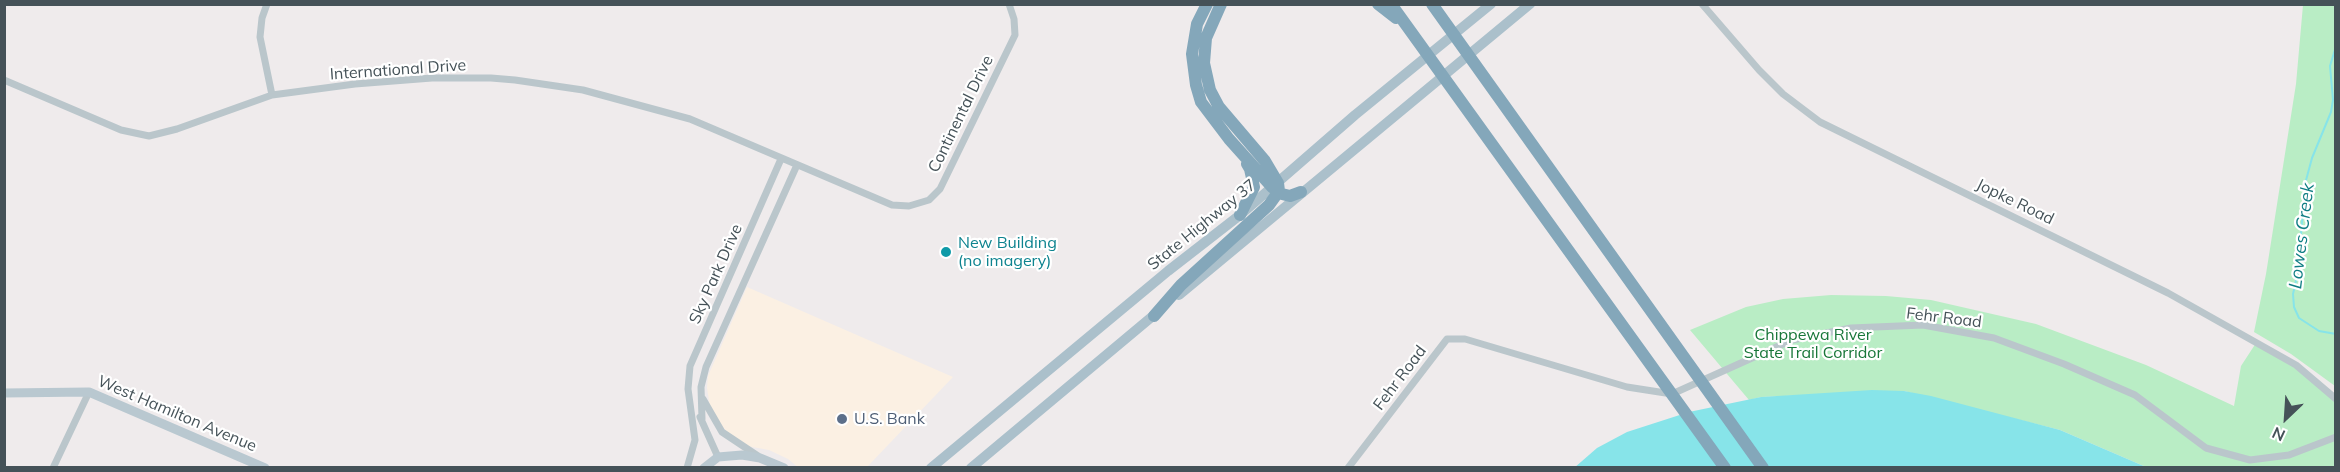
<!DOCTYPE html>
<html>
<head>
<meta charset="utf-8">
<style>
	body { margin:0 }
	#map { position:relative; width:2340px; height:472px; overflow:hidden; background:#efebec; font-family:Mulish,sans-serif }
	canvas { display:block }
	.frame { position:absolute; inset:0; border:6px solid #455258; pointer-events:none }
	.north { position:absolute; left:2256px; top:388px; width:60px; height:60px; -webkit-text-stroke:4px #fff; paint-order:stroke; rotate:205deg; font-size:16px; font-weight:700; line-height:24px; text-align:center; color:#455258 }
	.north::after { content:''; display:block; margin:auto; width:21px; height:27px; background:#455258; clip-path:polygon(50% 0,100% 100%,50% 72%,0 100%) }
</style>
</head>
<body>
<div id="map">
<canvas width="2340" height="472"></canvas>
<div class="frame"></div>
<div class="north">N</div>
</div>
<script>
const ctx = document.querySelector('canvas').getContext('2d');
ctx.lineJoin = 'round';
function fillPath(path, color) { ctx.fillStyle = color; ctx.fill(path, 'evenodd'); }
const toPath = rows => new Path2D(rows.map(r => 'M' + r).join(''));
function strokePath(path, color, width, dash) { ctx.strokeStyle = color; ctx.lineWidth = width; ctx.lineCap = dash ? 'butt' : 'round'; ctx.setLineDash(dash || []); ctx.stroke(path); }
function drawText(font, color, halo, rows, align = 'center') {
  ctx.font = font + ' Mulish,sans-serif'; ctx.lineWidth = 4.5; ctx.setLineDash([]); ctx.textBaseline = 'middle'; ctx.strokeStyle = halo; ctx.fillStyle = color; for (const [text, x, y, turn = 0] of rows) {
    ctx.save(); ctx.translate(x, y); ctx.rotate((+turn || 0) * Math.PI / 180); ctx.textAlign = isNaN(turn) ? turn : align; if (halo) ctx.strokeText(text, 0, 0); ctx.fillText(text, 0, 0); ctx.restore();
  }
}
fillPath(toPath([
	[747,287,953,377,867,467,799,468,788,459,769,450,747,446,732,437,718,422,710,407,707,388,708,376]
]), '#fbf0e3');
fillPath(toPath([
	[2303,5,2335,5,2335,386,2291,354,2254,332,2266,274,2296,84],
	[1831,295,1886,296,1931,300,2036,324,2146,365,2234,406,2241,366,2256,343,2296,365,2335,399,2335,467,2146,467,2060,430,1904,391,1761,397,1749,400,1690,330,1746,307,1783,299]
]), '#b9edc5');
fillPath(toPath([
	[1872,390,1904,391,1931,396,2060,430,2146,467,1574,468,1597,448,1627,432,1689,412,1761,397]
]), '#87e4e9');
strokePath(toPath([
	[2336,46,2330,66,2333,100,2331,112,2312,158,2305,184,2298,272,2293,294,2294,307,2299,318,2319,331,2336,334]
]), '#87e4e9', 2);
strokePath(toPath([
	[267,4,262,18,260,37,272,95],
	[1702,4,1759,70,1783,94,1820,122,2168,293,2296,365,2336,399],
	[4,80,121,130,149,136,177,129,272,95,355,84,432,78,491,78,515,80,583,90,690,119,892,205,909,206,929,200,940,189,1015,35,1014,19,1009,4],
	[703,399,722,432,758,456],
	[700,417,718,457],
	[702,419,701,387,706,367,797,165],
	[53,468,89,392],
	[687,468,695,440,688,389,690,366,781,159],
	[1348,468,1447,339,1465,339,1627,387,1672,394,1792,340,1851,328,1923,325,1994,338,2064,364,2135,395,2206,448,2250,460,2289,455,2336,437]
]), '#bac6cb', 7);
strokePath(toPath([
	[4,393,89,392,265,468],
	[704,468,718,457,742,455,760,458,784,468]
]), '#b9c8d0', 9);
strokePath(toPath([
	[1179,295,1530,4],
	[931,468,1168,271,1240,215,1355,115,1491,4],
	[971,468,1160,310]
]), '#abc0cb', 10);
strokePath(toPath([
	[1207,4,1197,24,1192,54,1196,85,1201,102,1229,139,1272,187,1282,194,1290,196,1301,192],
	[1378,4,1396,18],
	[1391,4,1725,468],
	[1432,4,1763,468],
	[1240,215,1254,187,1250,169,1247,164],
	[1154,316,1181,285,1269,205,1279,191,1278,183,1265,161,1219,107,1210,90,1204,63,1206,38,1221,4]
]), '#84a7ba', 12);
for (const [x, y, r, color] of [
	[946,252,6,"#0f9aa8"],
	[842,419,6,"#5c6f8a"]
]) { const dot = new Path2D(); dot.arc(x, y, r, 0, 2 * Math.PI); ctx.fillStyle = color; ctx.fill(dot); strokePath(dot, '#fff', 2); }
drawText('16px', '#455258', '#fff', [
	["International Drive",398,70,-4],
	["Continental Drive",961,114,-64],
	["Jopke Road",2015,202,26],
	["State Highway 37",1202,225,-39],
	["Sky Park Drive",716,274,-66],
	["Fehr Road",1944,318,7],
	["Fehr Road",1400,378,-53],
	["West Hamilton Avenue",177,414,23]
]);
drawText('16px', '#0d838f', '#fff', [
	["New Building",958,243],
	["(no imagery)",958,261]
], 'left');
drawText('16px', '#187739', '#fff', [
	["Chippewa River",1813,335],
	["State Trail Corridor",1813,353]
]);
drawText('16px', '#4e5e75', '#fff', [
	["U.S. Bank",854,419]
], 'left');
drawText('italic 18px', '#0f7e84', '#fff', [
	["Lowes Creek",2302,236,-83]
]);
</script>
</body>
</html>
